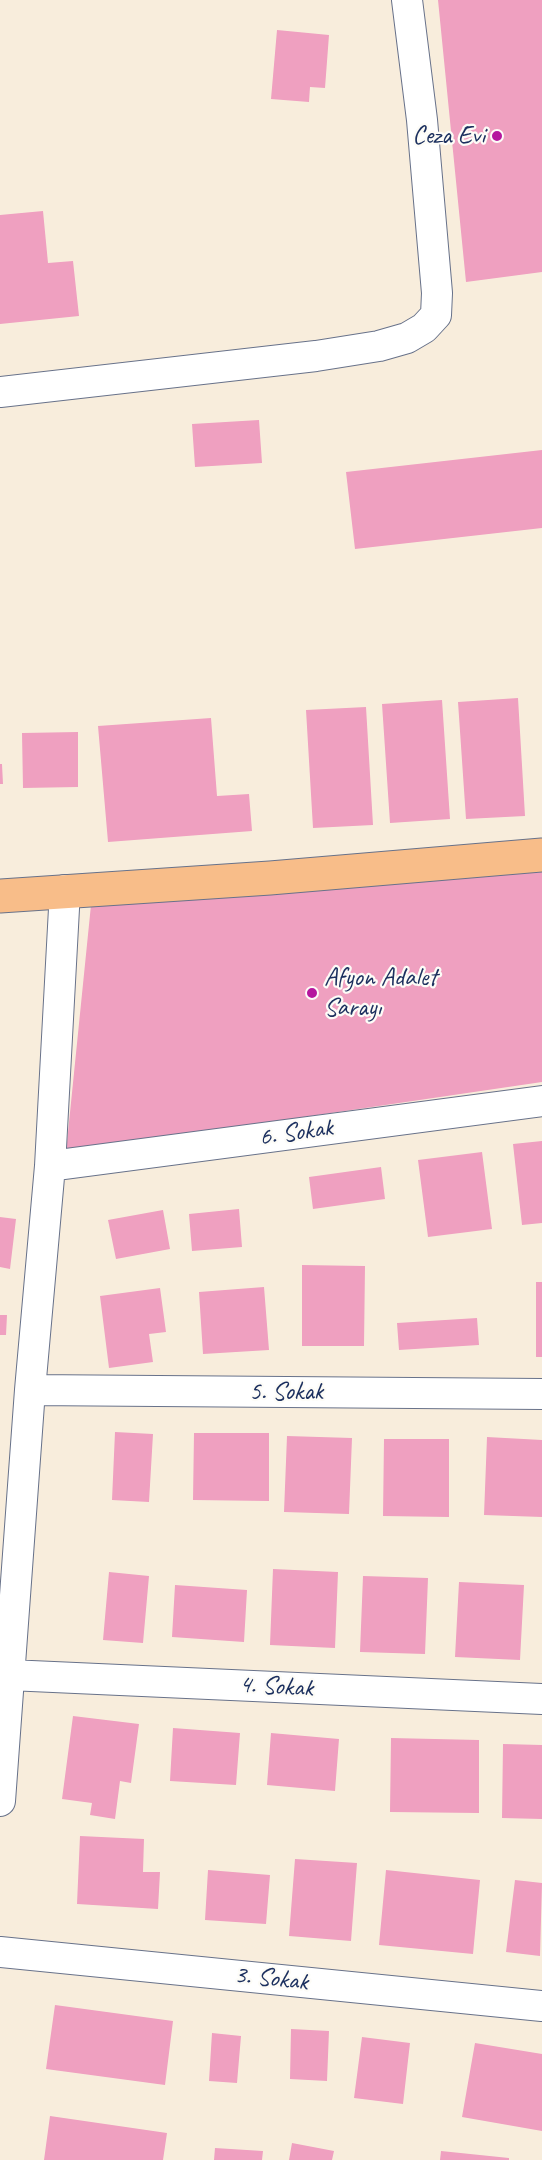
<!DOCTYPE html>
<html>
<head>
<meta charset="utf-8">
<style>
	body { margin:0 }
	canvas { display:block; background:#f8eddc }
</style>
</head>
<body>
<canvas width="542" height="2160"></canvas>
<script>
const ctx = document.querySelector('canvas').getContext('2d');
ctx.lineJoin = 'round';
function fillPath(path, color) { ctx.fillStyle = color; ctx.fill(path, 'evenodd'); }
const toPath = rows => new Path2D(rows.map(r => 'M' + r).join(''));
function strokePath(path, color, width, dash) { ctx.strokeStyle = color; ctx.lineWidth = width; ctx.lineCap = dash ? 'butt' : 'round'; ctx.setLineDash(dash || []); ctx.stroke(path); }
function drawText(font, color, halo, rows, align = 'center') {
  ctx.font = font + ' Caveat,sans-serif'; ctx.lineWidth = 4.5; ctx.setLineDash([]); ctx.textBaseline = 'middle'; ctx.strokeStyle = halo; ctx.fillStyle = color; for (const [text, x, y, turn = 0] of rows) {
    ctx.save(); ctx.translate(x, y); ctx.rotate((+turn || 0) * Math.PI / 180); ctx.textAlign = isNaN(turn) ? turn : align; if (halo) ctx.strokeText(text, 0, 0); ctx.fillText(text, 0, 0); ctx.restore();
  }
}
fillPath(toPath([
	[438,0,542,0,542,272,466,282],
	[277,30,329,35,325,88,310,87,309,102,271,99],
	[43,211,48,263,73,261,79,316,0,324,0,215],
	[259,420,262,463,195,467,192,424],
	[542,450,542,528,355,549,346,472],
	[518,698,525,816,466,819,458,702],
	[442,700,450,819,390,823,382,704],
	[366,707,373,825,313,828,306,710],
	[211,718,217,796,249,794,252,831,108,842,98,726],
	[78,732,78,787,23,788,22,733],
	[0,764,2,764,3,784,0,784],
	[542,872,542,1082,66,1152,91,905],
	[542,1141,542,1223,522,1225,513,1144],
	[482,1152,492,1229,428,1237,418,1160],
	[381,1167,385,1199,313,1209,309,1177],
	[239,1209,242,1247,192,1251,189,1214],
	[163,1210,170,1249,116,1259,108,1220],
	[0,1217,16,1219,10,1269,0,1267],
	[302,1265,365,1266,364,1346,302,1346],
	[536,1282,542,1282,542,1357,536,1357],
	[264,1287,269,1350,203,1354,199,1292],
	[160,1288,166,1332,149,1334,153,1362,109,1368,100,1296],
	[0,1315,7,1315,6,1335,0,1335],
	[477,1318,479,1345,399,1350,397,1323],
	[115,1432,153,1434,149,1502,112,1500],
	[194,1433,269,1433,269,1501,193,1500],
	[287,1436,352,1438,349,1514,284,1512],
	[487,1437,542,1440,542,1517,484,1515],
	[384,1439,449,1439,449,1517,383,1516],
	[273,1569,338,1572,335,1648,270,1645],
	[109,1572,149,1576,143,1643,103,1640],
	[363,1576,428,1578,425,1654,360,1652],
	[459,1582,524,1585,520,1660,455,1657],
	[175,1585,247,1590,244,1642,172,1637],
	[73,1716,139,1724,131,1783,120,1781,115,1819,90,1815,92,1803,62,1799],
	[173,1728,240,1733,236,1785,170,1781],
	[271,1733,339,1739,335,1791,267,1785],
	[391,1738,479,1740,479,1813,390,1812],
	[503,1744,542,1745,542,1819,502,1818],
	[80,1836,144,1839,143,1872,160,1872,158,1909,77,1904],
	[295,1859,357,1863,351,1941,289,1936],
	[208,1870,270,1875,266,1924,205,1920],
	[386,1870,480,1880,473,1954,379,1945],
	[515,1880,542,1883,540,1956,506,1952],
	[55,2005,173,2021,165,2085,46,2069],
	[291,2029,329,2031,327,2081,290,2079],
	[212,2033,241,2036,237,2083,209,2081],
	[362,2037,410,2043,403,2104,354,2098],
	[475,2043,542,2054,542,2131,462,2117],
	[50,2116,167,2133,163,2160,44,2160],
	[292,2143,334,2151,332,2160,289,2160],
	[215,2148,263,2151,262,2160,214,2160],
	[441,2151,509,2158,509,2160,440,2160]
]), '#efa0c0');
const minor = toPath([
	[0,392,316,356,379,346,407,338,424,328,436,315,437,293,422,120,407,0],
	[50,1166,542,1101],
	[30,1390,542,1394],
	[9,1675,542,1699],
	[0,1801,30,1390,50,1166,65,890],
	[0,1952,542,2006]
]);
const major = toPath([
	[0,896,270,878,542,855]
]);
strokePath(minor, '#68728a', 32);
strokePath(major, '#68728a', 35);
strokePath(minor, '#fff', 30);
strokePath(major, '#f8bd89', 33);
for (const [x, y, r, color] of [
	[497,136,6,"#b5179e"],
	[312,993,6,"#b5179e"]
]) { const dot = new Path2D(); dot.arc(x, y, r, 0, 2 * Math.PI); ctx.fillStyle = color; ctx.fill(dot); strokePath(dot, '#fdfcf7', 2); }
drawText('26px', '#1b2f5e', '#fdfcf7', [
	["Ceza Evi",485,136],
	["Afyon Adalet",324,978,"left"],
	["Sarayı",324,1008,"left"]
], 'right');
drawText('26px', '#1b2f5e', '#fdfcf7', [
	["6. Sokak",296,1133,-8],
	["5. Sokak",286,1392],
	["4. Sokak",276,1687,3],
	["3. Sokak",271,1979,6]
]);
</script>
</body>
</html>
